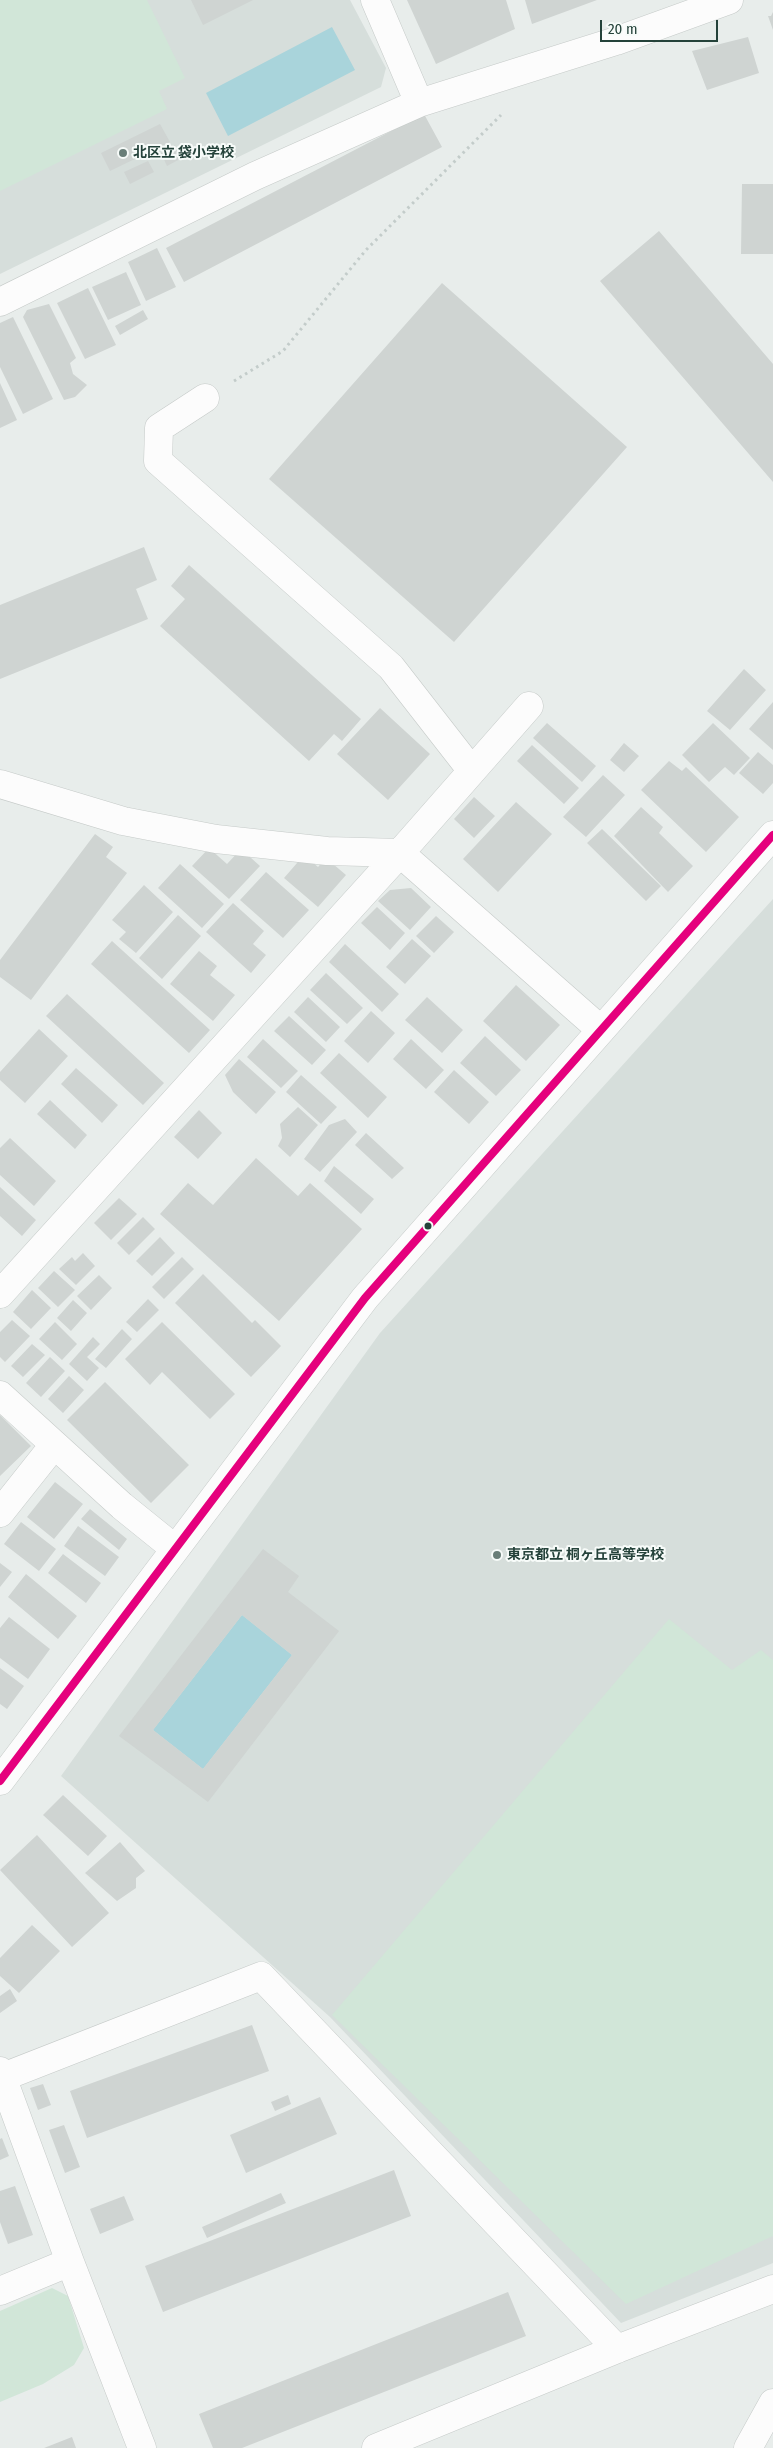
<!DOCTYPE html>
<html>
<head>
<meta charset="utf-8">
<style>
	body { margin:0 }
	#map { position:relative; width:773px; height:2448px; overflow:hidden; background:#e8edeb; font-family:"Fira Sans Condensed",sans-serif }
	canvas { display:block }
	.scale { position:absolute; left:600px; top:20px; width:118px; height:22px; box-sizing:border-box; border:2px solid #24423a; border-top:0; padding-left:6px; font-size:15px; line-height:18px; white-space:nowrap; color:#24423a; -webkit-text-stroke:4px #f7fbf9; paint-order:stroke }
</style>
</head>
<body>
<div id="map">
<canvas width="773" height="2448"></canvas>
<div class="scale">20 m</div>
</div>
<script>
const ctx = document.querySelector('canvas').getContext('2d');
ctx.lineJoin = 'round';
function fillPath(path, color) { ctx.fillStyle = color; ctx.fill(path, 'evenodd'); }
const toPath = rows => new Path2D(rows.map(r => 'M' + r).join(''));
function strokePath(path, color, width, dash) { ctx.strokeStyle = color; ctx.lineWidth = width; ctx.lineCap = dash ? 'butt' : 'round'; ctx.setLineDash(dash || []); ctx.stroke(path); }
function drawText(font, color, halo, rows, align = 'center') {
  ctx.font = font + ' "Fira Sans Condensed","Noto Sans JP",sans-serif'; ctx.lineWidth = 4; ctx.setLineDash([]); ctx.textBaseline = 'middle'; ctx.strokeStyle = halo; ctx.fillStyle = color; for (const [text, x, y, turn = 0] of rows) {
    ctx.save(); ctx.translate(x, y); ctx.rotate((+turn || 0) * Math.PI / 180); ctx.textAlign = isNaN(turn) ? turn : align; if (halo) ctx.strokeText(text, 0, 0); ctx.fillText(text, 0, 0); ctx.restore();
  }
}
fillPath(toPath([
	[0,0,350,0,386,68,381,87,0,274],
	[773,899,773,2263,621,2323,330,2017,61,1776,380,1333]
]), '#d6dedb');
fillPath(toPath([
	[0,0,147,0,185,78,159,91,167,109,0,191],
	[669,1619,732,1670,761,1650,773,1660,773,2236,626,2304,332,2015],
	[52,2288,68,2296,84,2348,74,2365,43,2384,0,2402,0,2311]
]), '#d1e6d8');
fillPath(toPath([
	[332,27,355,70,228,136,206,93],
	[242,1615,292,1655,203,1769,153,1730]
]), '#a9d4db');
fillPath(toPath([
	[191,0,253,0,203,25],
	[407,0,506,0,515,29,436,64],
	[525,0,597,0,532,24],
	[773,12,773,30,768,16,771,16],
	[748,37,759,73,707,90,692,51],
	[424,114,442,147,184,282,166,248],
	[160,124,170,142,110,171,101,153],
	[175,145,182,158,167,166,161,153],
	[148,161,154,172,130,184,124,172],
	[742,184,773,184,773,254,741,254],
	[659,231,773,364,773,482,600,281],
	[157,248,176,287,146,301,128,262],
	[126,272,141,305,108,320,92,287],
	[442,283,627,447,454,642,269,479],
	[88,288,116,345,85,359,57,303],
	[49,304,76,358,70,363,73,374,87,385,75,397,64,400,23,317,27,310],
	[143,310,148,319,120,335,115,326],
	[13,317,53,399,23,414,0,367,0,323],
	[0,383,17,420,0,428],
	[144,547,157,580,136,589,148,619,0,679,0,605],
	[189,565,361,719,342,741,334,734,309,761,160,626,185,599,171,586],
	[744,669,766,690,730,730,707,711],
	[773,702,773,750,749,729],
	[380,708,430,754,388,800,337,754],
	[547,723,596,766,582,782,533,738],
	[713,723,750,758,734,775,725,767,709,782,682,755],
	[624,743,639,756,624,772,610,760],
	[532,745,579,788,564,804,517,761],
	[758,752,773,765,773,783,763,794,739,773],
	[669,761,682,771,686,767,739,817,706,852,641,790],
	[603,775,625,795,586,837,563,817],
	[474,797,495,816,474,838,454,819],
	[516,802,552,834,498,892,463,859],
	[641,807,663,827,659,833,693,866,668,892,614,836],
	[602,829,661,886,646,901,587,843],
	[95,834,113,847,106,857,127,873,31,1000,0,977,0,960],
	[209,848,227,864,241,849,260,866,229,899,192,866],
	[304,855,318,867,326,858,346,875,318,907,284,878],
	[180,864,224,904,202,928,158,888],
	[266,872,309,910,283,938,240,900],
	[144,885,173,912,136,953,119,939,126,932,112,920],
	[411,888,431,907,410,930,378,901,390,890],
	[233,903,264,931,253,944,266,955,251,973,206,932],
	[377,907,405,933,390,950,361,923],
	[178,915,201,936,162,979,139,958],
	[436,916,454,932,434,953,416,936],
	[412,939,431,956,405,984,386,967],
	[112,941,210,1030,189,1053,91,964],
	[345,944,399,994,382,1012,329,962],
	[199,951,217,966,210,975,235,995,213,1021,170,984],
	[326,973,363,1008,347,1024,310,990],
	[516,985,560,1025,526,1061,483,1021],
	[67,994,164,1083,143,1105,46,1016],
	[308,997,340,1027,326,1042,294,1012],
	[427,997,463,1030,442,1053,405,1020],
	[371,1011,395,1033,368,1063,344,1041],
	[289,1016,326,1050,312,1065,274,1031],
	[39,1029,68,1056,25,1103,0,1080,0,1072],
	[485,1036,521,1070,496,1096,460,1063],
	[263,1039,298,1071,281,1088,247,1057],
	[411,1039,444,1070,426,1089,393,1059],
	[339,1053,387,1097,368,1118,320,1073],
	[239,1059,276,1092,256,1114,233,1092,225,1075],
	[76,1068,118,1105,102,1123,61,1084],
	[454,1070,489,1102,469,1124,434,1092],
	[301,1075,337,1107,321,1124,286,1092],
	[50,1100,87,1135,75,1149,37,1114],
	[298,1107,318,1125,290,1157,278,1146,282,1138,280,1124],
	[199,1110,222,1133,198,1159,174,1137],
	[345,1119,357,1132,320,1172,304,1159,329,1125],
	[366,1133,404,1168,392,1179,355,1145],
	[10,1138,56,1181,34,1206,0,1175,0,1148],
	[256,1158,298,1196,310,1183,362,1229,279,1321,160,1214,188,1183,213,1205],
	[334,1166,374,1199,361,1214,324,1181],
	[0,1187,36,1220,22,1236,0,1216],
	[119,1198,137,1214,111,1240,94,1223],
	[143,1217,155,1229,129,1255,117,1243],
	[160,1237,175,1253,152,1276,136,1261],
	[83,1253,95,1266,76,1285,59,1269,72,1257,75,1261],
	[182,1257,194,1269,164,1299,152,1287],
	[54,1271,75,1290,58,1307,38,1288],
	[203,1274,252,1323,255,1320,281,1346,251,1377,175,1303],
	[99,1275,112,1288,91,1310,77,1296],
	[32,1290,51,1308,31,1329,13,1312],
	[148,1299,159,1310,137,1332,126,1322],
	[73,1300,87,1313,71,1331,57,1318],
	[12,1320,30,1336,5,1362,0,1357,0,1332],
	[55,1322,77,1344,62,1360,39,1339],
	[162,1322,235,1394,210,1419,162,1372,150,1385,125,1359],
	[122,1329,132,1339,106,1368,95,1359],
	[93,1337,100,1344,87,1357,99,1368,87,1381,69,1364],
	[32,1344,45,1355,23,1377,11,1366],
	[50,1357,65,1371,41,1397,26,1383],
	[69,1376,84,1390,63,1413,48,1399],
	[105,1382,189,1465,151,1503,67,1420],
	[0,1415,31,1446,0,1476],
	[55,1482,83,1504,54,1539,27,1517],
	[90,1509,127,1539,119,1550,81,1519],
	[21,1522,56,1549,39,1571,4,1544],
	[78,1526,119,1557,105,1576,64,1546],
	[263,1549,299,1576,288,1592,339,1631,208,1802,119,1736],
	[242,1615,292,1655,203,1769,153,1730],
	[63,1554,101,1583,86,1603,48,1573],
	[0,1563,12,1572,0,1587],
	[26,1574,77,1616,58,1639,8,1597],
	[9,1617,50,1649,28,1679,0,1658,0,1628],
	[0,1668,24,1686,7,1709,0,1704],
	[63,1795,107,1836,88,1856,43,1815],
	[37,1835,109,1913,72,1947,0,1870],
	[120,1842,145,1871,136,1878,136,1888,117,1901,85,1873],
	[32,1925,60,1951,19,1993,0,1976,0,1958],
	[10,1989,17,2001,0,2013,0,1996],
	[252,2025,269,2071,87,2138,70,2091],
	[43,2084,51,2105,38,2110,30,2088],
	[288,2095,291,2104,275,2111,271,2102],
	[320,2097,337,2134,246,2173,230,2135],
	[64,2125,80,2167,65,2173,49,2130],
	[2,2138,9,2156,0,2160,0,2139],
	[394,2170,411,2216,163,2312,145,2266],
	[15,2186,33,2235,8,2244,0,2222,0,2191],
	[281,2193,286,2203,207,2238,202,2227],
	[124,2196,134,2220,100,2234,90,2209],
	[508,2292,526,2336,242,2448,213,2448,199,2414],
	[72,2437,76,2448,44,2448]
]), '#cfd4d2');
const minor = toPath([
	[375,0,419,103],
	[0,302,255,176,419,103,616,41,729,0],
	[205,398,159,428,158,461,391,667,472,771],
	[0,784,123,821,216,839,327,851,400,853,601,1030],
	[0,1294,400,853,529,706],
	[0,1395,122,1506,174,1548],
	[0,1513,54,1445],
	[0,1781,365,1298,773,835],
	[0,2071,70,2262,142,2448],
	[3,2077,261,1976,617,2349],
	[0,2291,70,2262],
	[376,2448,617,2349,773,2289],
	[748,2448,773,2403]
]);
strokePath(minor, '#c5cac8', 29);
strokePath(toPath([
	[234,381,283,351,366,250,501,115]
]), '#c3ccca', 3, [2.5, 4]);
strokePath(minor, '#fcfcfc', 28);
strokePath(toPath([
	[0,1781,365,1298,773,835]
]), '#e5007d', 8);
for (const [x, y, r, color] of [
	[123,153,5,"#697e78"],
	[428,1226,4.5,"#24423a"],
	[497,1555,5,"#697e78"]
]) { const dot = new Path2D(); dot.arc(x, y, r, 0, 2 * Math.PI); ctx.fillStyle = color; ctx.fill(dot); strokePath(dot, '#f7fbf9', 2); }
drawText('bold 14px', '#24423a', '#f7fbf9', [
	["北区立 袋小学校",133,153],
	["東京都立 桐ヶ丘高等学校",507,1555]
], 'left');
</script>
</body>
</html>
